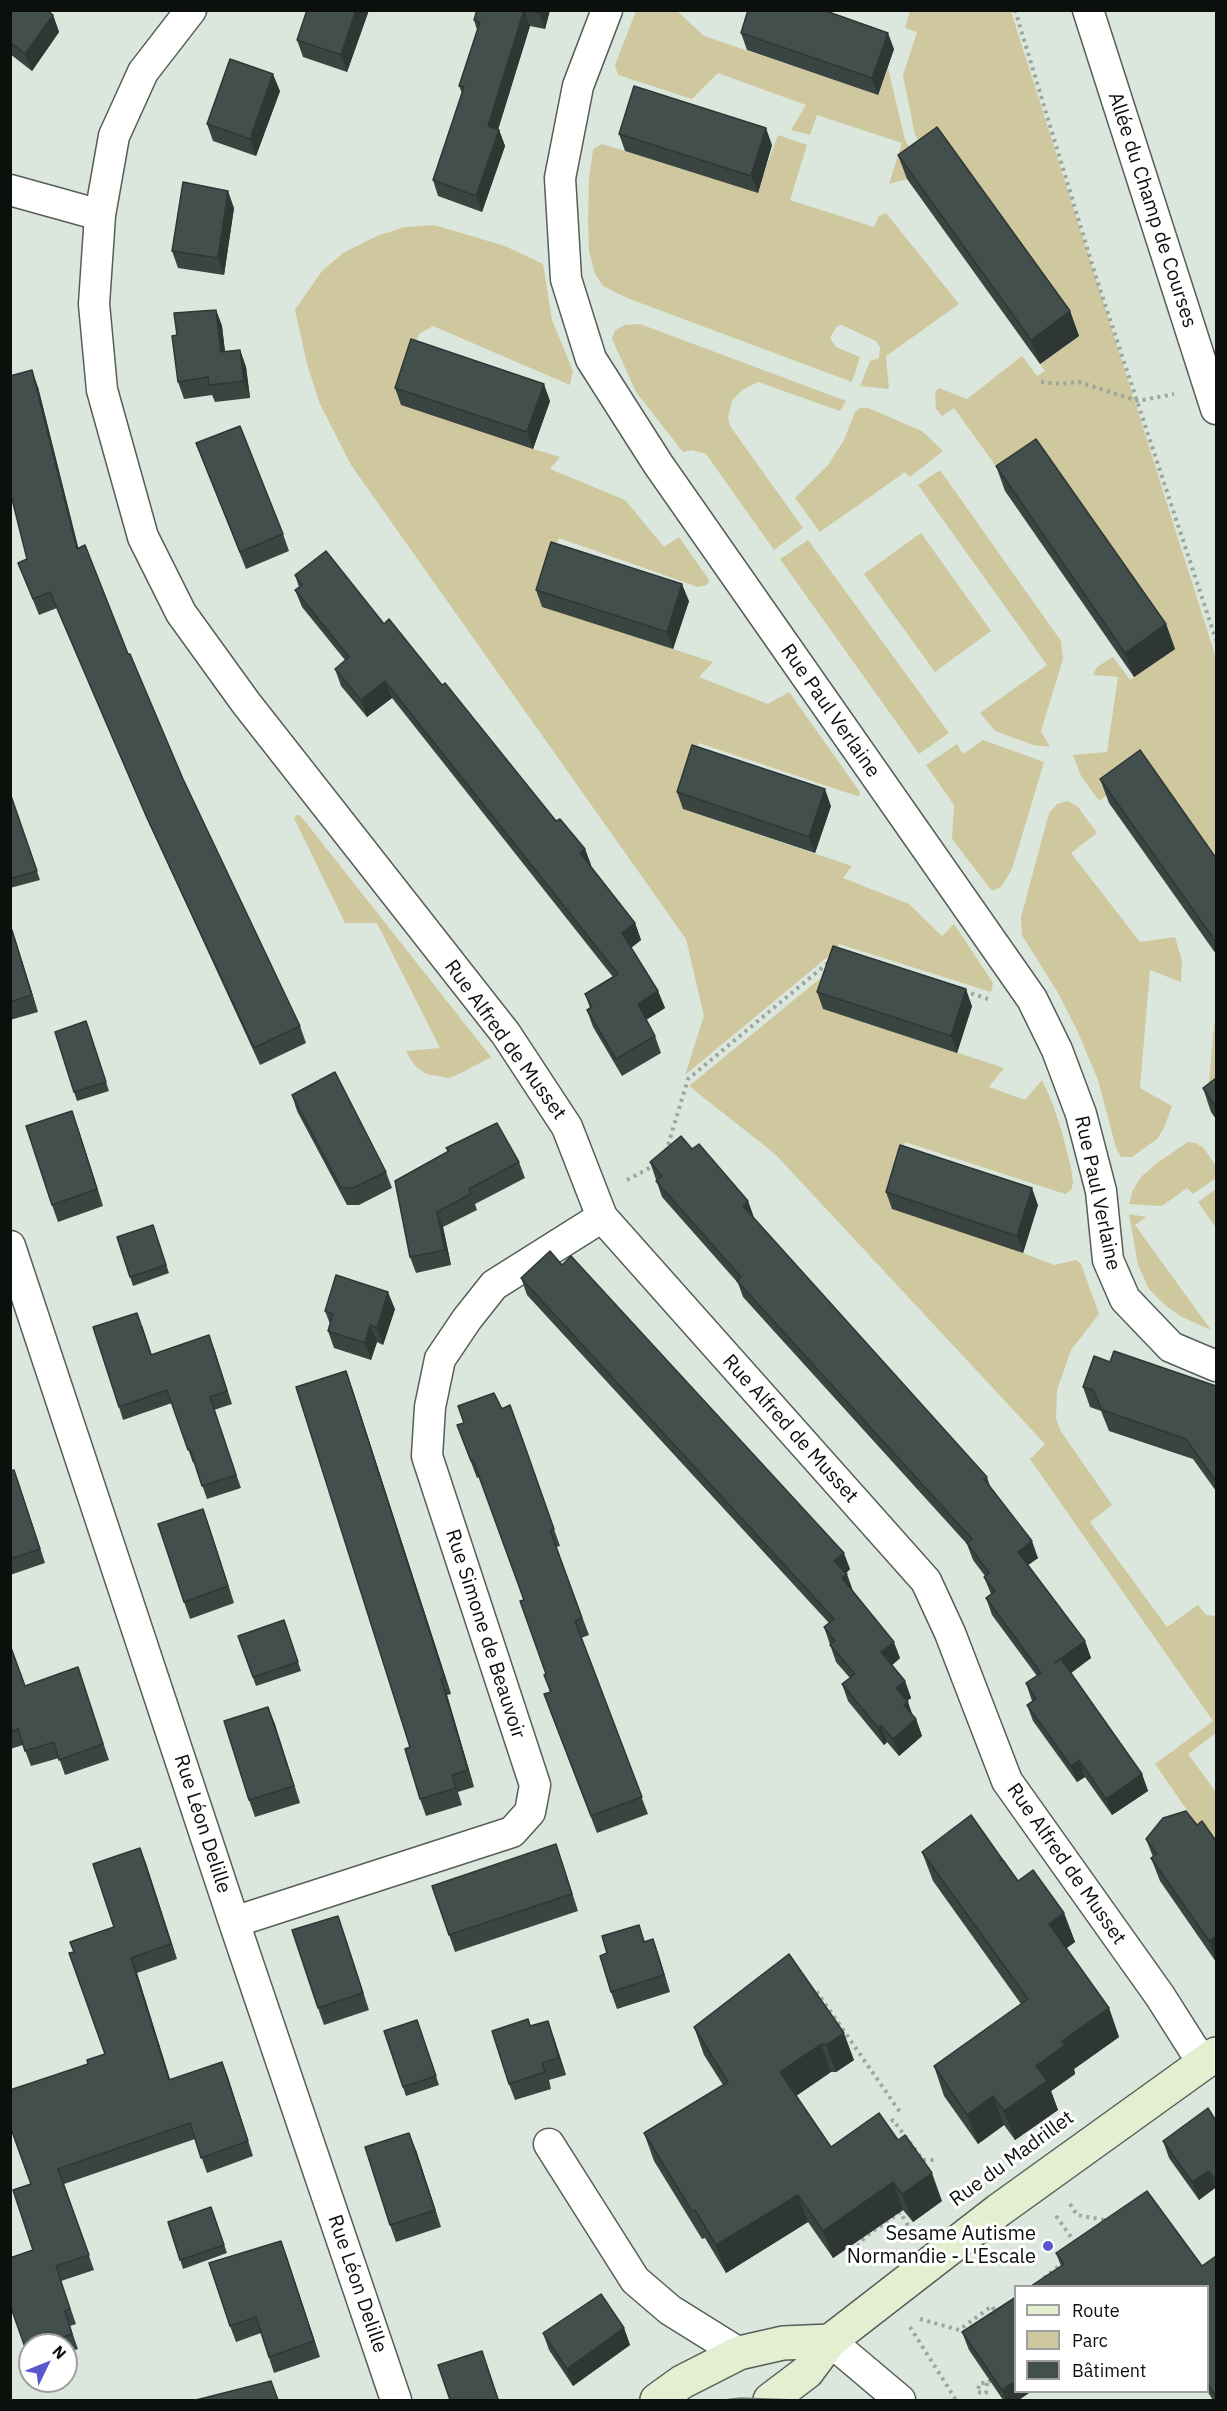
<!DOCTYPE html>
<html>
<head>
<meta charset="utf-8">
<style>
	body { margin:0 }
	#map { position:relative; width:1227px; height:2411px; overflow:hidden; background:#dbe6dd; font-family:"IBM Plex Sans",sans-serif }
	canvas { display:block }
	.frame { position:absolute; inset:0; border:12px solid #0c100d; pointer-events:none }
	.legend { position:absolute; left:1014px; top:2285px; width:195px; height:108px; box-sizing:border-box; background:#fff; border:2px solid #9e9f9e; margin:0; padding:8px 10px; list-style:none; font-size:18px; color:#0c100d }
	.legend li { display:flex; align-items:center; gap:12px; height:30px }
	.legend b { width:30px; border:2px solid #9e9f9e }
	.north { position:absolute; left:18px; top:2333px; width:60px; height:60px; box-sizing:border-box; background:#fff; border:2px solid #9e9f9e; border-radius:50%; rotate:47deg; font-size:16px; font-weight:700; line-height:24px; text-align:center; color:#0c100d }
	.north::after { content:''; display:block; margin:auto; width:21px; height:27px; background:#5b57cf; clip-path:polygon(50% 0,100% 100%,50% 72%,0 100%) }
</style>
</head>
<body>
<div id="map">
<canvas width="1227" height="2411"></canvas>
<div class="frame"></div>
<ul class="legend">
<li><b style="height:8px;background:#e4efd1"></b>Route</li>
<li><b style="height:16px;background:#cfc89e"></b>Parc</li>
<li><b style="height:16px;background:#434f4c"></b>Bâtiment</li>
</ul>
<div class="north">N</div>
</div>
<script>
const ctx = document.querySelector('canvas').getContext('2d');
ctx.lineJoin = 'round';
function fillPath(path, color) { ctx.fillStyle = color; ctx.fill(path, 'evenodd'); }
const toPath = rows => new Path2D(rows.map(r => 'M' + r).join(''));
function strokePath(path, color, width, dash) { ctx.strokeStyle = color; ctx.lineWidth = width; ctx.lineCap = dash ? 'butt' : 'round'; ctx.setLineDash(dash || []); ctx.stroke(path); }
function drawText(font, color, halo, rows, align = 'center') {
  ctx.font = font + ' "IBM Plex Sans",sans-serif'; ctx.lineWidth = 6; ctx.setLineDash([]); ctx.textBaseline = 'middle'; ctx.strokeStyle = halo; ctx.fillStyle = color; for (const [text, x, y, turn = 0] of rows) {
    ctx.save(); ctx.translate(x, y); ctx.rotate((+turn || 0) * Math.PI / 180); ctx.textAlign = isNaN(turn) ? turn : align; if (halo) ctx.strokeText(text, 0, 0); ctx.fillText(text, 0, 0); ctx.restore();
  }
}
fillPath(toPath([
	[676,10,704,36,878,95,888,68,905,140,923,168,907,179,889,184,902,143,817,115,810,135,791,130,806,105,718,73,692,99,618,75,615,65,636,11],
	[910,11,1011,11,1216,658,1216,870,1143,769,1099,801,1081,776,1073,755,1107,752,1118,677,1093,675,1097,667,1113,657,1130,680,1175,648,1011,487,954,408,942,416,936,409,935,392,939,388,967,399,1022,356,1037,376,1045,371,1040,364,1079,336,933,161,915,135,903,75,917,32,905,28],
	[778,135,807,145,790,200,874,227,879,216,886,213,959,304,886,356,889,389,860,386,870,361,879,358,880,347,876,341,842,325,837,326,830,338,836,347,860,357,852,382,627,298,603,286,595,274,589,251,588,222,589,179,593,150,596,147,602,144,757,192],
	[434,225,505,246,543,264,552,320,573,371,570,385,433,326,419,334,411,354,533,449,560,457,550,469,625,500,664,547,679,537,709,580,707,585,698,587,559,538,550,557,673,649,713,662,699,677,768,704,789,692,860,792,859,796,854,795,699,743,692,761,683,809,852,866,843,878,909,904,942,936,954,924,993,983,991,992,839,944,836,950,685,1075,704,1016,686,939,351,465,320,404,307,364,295,310,322,271,343,253,377,236,405,227],
	[640,324,846,401,840,411,758,382,742,390,732,401,728,417,730,426,803,528,774,550,706,454,692,450,683,452,636,392,612,339,615,330,625,325],
	[860,408,868,408,922,431,943,451,910,477,905,472,820,532,795,498,828,465,844,440,855,412],
	[940,470,1061,641,1063,659,1041,731,1050,747,1033,745,995,731,980,713,1047,665,918,485],
	[921,533,991,631,935,672,864,574],
	[808,540,949,733,919,754,780,559],
	[983,740,1044,762,1012,869,1002,886,992,891,952,839,954,805,926,765,957,744,963,754],
	[1068,801,1078,807,1097,833,1071,853,1140,942,1175,937,1182,961,1181,982,1150,970,1140,1088,1172,1106,1164,1128,1157,1139,1132,1157,1121,1157,1116,1148,1098,1080,1077,1030,1058,993,1022,935,1021,917,1049,813,1057,804],
	[297,815,300,815,491,1057,457,1075,448,1078,427,1074,417,1068,410,1059,406,1051,440,1048,377,923,345,923,294,818],
	[839,963,823,1009,1004,1068,989,1087,1025,1100,1042,1080,1052,1102,1062,1132,1071,1168,1073,1183,1071,1190,1065,1194,905,1142,899,1160,1023,1253,1054,1265,1076,1260,1081,1264,1099,1314,1071,1350,1057,1390,1056,1418,1060,1430,1112,1505,1090,1522,1167,1627,1198,1605,1206,1615,1216,1616,1216,1733,1188,1754,1216,1792,1216,1852,1155,1764,1213,1721,1030,1459,1045,1444,775,1154,689,1086],
	[1216,1006,1216,1108,1211,1112,1207,1102],
	[1188,1142,1195,1143,1203,1147,1216,1166,1216,1178,1193,1194,1187,1188,1162,1206,1129,1204,1133,1190,1141,1177,1157,1163],
	[1216,1189,1216,1228,1198,1202],
	[1129,1214,1146,1217,1135,1225,1211,1330,1180,1316,1165,1305,1149,1289,1138,1265]
]), '#cfc89e');
const street = toPath([
	[191,10,143,72,114,136,100,215,94,304,102,390,143,537,181,613,246,703,506,1034,567,1127,602,1217,926,1581,950,1633,1007,1781,1160,1996,1193,2048,1205,2062],
	[607,10,578,86,560,178,566,279,591,359,658,464,1032,999,1057,1050,1081,1114,1101,1191,1108,1260,1125,1299,1171,1347,1216,1366],
	[1088,10,1216,409],
	[10,190,100,215],
	[10,1246,234,1922,396,2400],
	[234,1922,512,1832,530,1812,535,1785,427,1456,430,1407,440,1359,467,1319,494,1285,602,1217],
	[549,2144,635,2280,670,2310,739,2353],
	[830,2341,900,2400]
]);
const secondary = toPath([
	[657,2400,682,2382,739,2353,783,2343,830,2341],
	[770,2400,807,2372,830,2341,999,2210,1216,2054]
]);
strokePath(street, '#555e57', 33);
strokePath(secondary, '#555e57', 36);
strokePath(toPath([
	[1015,10,1095,274,1216,640],
	[1041,382,1060,384,1079,382,1138,401,1174,394],
	[964,991,988,999],
	[666,1152,688,1079,829,962],
	[627,1180,655,1165],
	[811,1991,815,1989,902,2115],
	[885,2126,893,2120,923,2160,935,2160],
	[1070,2204,1077,2215,1104,2220,1106,2223],
	[1056,2216,1076,2244],
	[867,2265,856,2248,865,2237,900,2212,912,2232],
	[1044,2278,1064,2262],
	[920,2319,959,2330,992,2306,996,2313],
	[910,2327,956,2400],
	[987,2383,986,2393,977,2392,980,2383,987,2383,993,2379]
]), '#9ca59e', 4, [3, 4.5]);
strokePath(street, '#fff', 30);
strokePath(secondary, '#e4efd1', 33);
strokePath(toPath([
	[724,2400,740,2398,796,2400]
]), '#78807a', 1.5);
fillPath(toPath([
	[10,10,53,15,59,32,32,71,10,54],
	[307,10,369,10,347,72,303,57,297,40],
	[469,10,550,10,545,29,530,26,498,130,499,130,505,146,482,212,438,196,433,180,462,93,459,86,477,30,474,20,476,12],
	[741,33,894,49,878,95,747,50],
	[280,91,256,156,213,141,207,124],
	[619,134,772,145,758,193,625,151],
	[898,155,1070,311,1079,336,1040,364,907,179],
	[234,208,224,275,178,268,172,251],
	[216,310,222,326,225,352,240,350,246,367,250,398,215,402,212,395,184,399,178,382,177,335],
	[38,387,78,549,128,654,183,779,300,1026,306,1043,260,1065,154,834,57,608,39,615,18,563,27,559],
	[395,388,550,401,533,449,401,405],
	[196,443,283,534,289,551,246,569],
	[996,466,1166,624,1175,649,1134,677,1005,491],
	[295,575,384,624,442,685,556,821,585,849,591,865,591,866,635,923,641,940,631,948,658,991,665,1008,646,1020,655,1036,661,1053,622,1076,593,1027,587,1010,590,1008,585,994,613,977,392,698,367,717,341,686,335,669,345,660,302,607,295,590,299,587],
	[536,590,689,601,673,649,542,607],
	[1100,779,1216,858,1216,954,1109,803],
	[10,792,40,880,10,888],
	[677,792,831,806,815,853,683,809],
	[10,924,38,1012,10,1020],
	[817,992,972,1006,957,1053,823,1009],
	[86,1021,109,1091,77,1101,74,1092],
	[1216,1078,1216,1119,1211,1112,1203,1088],
	[292,1095,386,1172,392,1188,359,1205,347,1205,297,1111],
	[78,1128,103,1206,58,1222,52,1205],
	[446,1148,519,1162,525,1178,475,1204,477,1210,443,1227,451,1265,416,1273,410,1257,448,1152],
	[692,1149,748,1201,754,1218,987,1477,990,1486,1038,1558,1028,1565,1085,1641,1091,1658,1070,1673,1142,1774,1148,1791,1112,1815,1085,1777,1077,1782,1033,1721,1027,1705,1032,1701,1026,1683,1037,1676,992,1615,986,1598,991,1594,984,1577,985,1576,973,1560,967,1544,743,1297,738,1283,662,1197,650,1162],
	[886,1192,1038,1205,1023,1253,892,1209],
	[153,1225,169,1273,133,1286,117,1237],
	[562,1265,850,1569,846,1573,852,1590,900,1658,892,1665,905,1681,911,1698,907,1701,912,1715,916,1719,922,1736,899,1756,887,1742,884,1745,848,1701,842,1684,850,1678,836,1662,824,1627,829,1623,527,1295,521,1278],
	[395,1309,383,1345,377,1342,371,1360,334,1348,328,1331,330,1324,325,1311],
	[142,1325,152,1355,214,1348,232,1404,214,1410,241,1488,207,1499,194,1462,193,1463,172,1403,123,1420,119,1407],
	[1110,1362,1216,1386,1216,1491,1193,1459,1109,1431,1101,1411,1090,1407,1083,1387],
	[352,1388,451,1694,447,1695,474,1787,458,1792,462,1805,426,1816,420,1799,410,1747],
	[510,1405,560,1546,556,1547,589,1635,581,1638,648,1814,597,1833,550,1711,550,1692,544,1675,546,1674,524,1600,479,1477,477,1478,457,1425],
	[14,1470,45,1563,10,1575,10,1471],
	[209,1526,234,1603,190,1619,184,1602],
	[284,1620,301,1671,256,1686,238,1636],
	[10,1644,25,1686,78,1667,109,1760,65,1775,59,1758,31,1766,23,1745,10,1749],
	[268,1707,300,1803,255,1817,249,1800],
	[1197,1825,1216,1841,1216,1962,1160,1881,1151,1858,1153,1857,1146,1839],
	[140,1848,177,1959,137,1973,170,2080,222,2062,253,2156,207,2173,195,2139,64,2184,94,2270,61,2281,76,2324,70,2326,78,2349,66,2353,66,2345,30,2345,30,2362,10,2305,33,2250,31,2184,105,2054,74,1952,114,1927],
	[922,1852,1002,1860,1018,1881,1064,1913,1075,1942,1066,1948,1109,2008,1119,2037,1074,2069,1075,2074,1051,2091,1058,2110,1015,2140,1004,2125,978,2144,944,2096,934,2066,1021,2004,933,1881],
	[562,1861,578,1911,455,1952,432,1886],
	[639,1925,645,1942,653,1939,670,1992,617,2009,611,1992,607,1953],
	[344,1933,369,2010,324,2025,318,2008],
	[789,1954,854,2060,836,2072,831,2072,796,2096,831,2147,942,2201,913,2222,903,2210,833,2258,808,2222,726,2273,705,2238,702,2239,654,2161,644,2133,723,2085,704,2055,694,2027],
	[528,2019,531,2026,554,2038,566,2075,549,2080,551,2089,515,2100,509,2084],
	[417,2020,439,2085,406,2096,384,2031],
	[1216,2121,1216,2190,1215,2188,1199,2200,1169,2158,1163,2141],
	[416,2150,441,2227,396,2242,390,2225],
	[211,2207,227,2253,183,2269,168,2222],
	[281,2241,320,2357,274,2373,261,2333,236,2342,230,2326],
	[1056,2253,1202,2266,1216,2256,1216,2400,1213,2400,1207,2391,1208,2286,1061,2266],
	[624,2328,630,2345,573,2386,549,2350,543,2333],
	[962,2332,1019,2400,1003,2400,969,2350]
]), '#3a4441');
fillPath(toPath([
	[356,10,369,10,347,72,341,55],
	[524,10,530,26,494,142,488,126],
	[540,10,550,10,545,29,539,13],
	[53,15,59,32,32,71,25,54],
	[888,33,894,49,878,95,872,78],
	[273,74,280,91,256,156,250,139],
	[766,128,772,145,758,193,751,176],
	[499,130,505,146,482,212,476,196],
	[228,191,234,208,224,275,218,258],
	[216,310,222,326,227,369,221,352],
	[1070,311,1079,336,1040,364,1031,340],
	[240,350,246,367,250,398,244,381],
	[32,370,38,387,83,566,77,549],
	[544,384,550,401,533,449,527,432],
	[682,584,689,601,673,649,667,632],
	[1166,624,1175,649,1134,677,1125,653],
	[385,681,392,698,367,717,361,700],
	[825,789,831,806,815,853,809,837],
	[585,849,591,865,586,870,580,853],
	[635,923,641,940,628,950,622,933],
	[10,924,13,931,38,1012,32,995],
	[966,989,972,1006,957,1053,951,1036],
	[658,991,665,1008,644,1021,638,1004],
	[72,1111,78,1128,103,1206,97,1189],
	[1032,1188,1038,1205,1023,1253,1017,1236],
	[748,1201,754,1218,749,1223,743,1206],
	[437,1212,443,1227,451,1265,445,1250],
	[388,1292,395,1309,383,1345,377,1328],
	[370,1325,377,1342,371,1360,365,1343],
	[346,1371,352,1388,451,1694,444,1677],
	[14,1470,19,1484,45,1563,40,1549],
	[203,1509,209,1526,234,1603,228,1586],
	[1032,1541,1038,1558,1024,1568,1018,1552],
	[844,1553,850,1569,841,1578,834,1561],
	[847,1574,853,1591,842,1578],
	[1085,1641,1091,1658,1062,1680,1055,1663],
	[894,1642,900,1658,888,1669,881,1652],
	[441,1679,447,1695,474,1787,468,1770],
	[905,1681,911,1698,902,1705,896,1688],
	[908,1702,914,1719,904,1705],
	[268,1707,275,1724,300,1803,294,1786],
	[916,1719,922,1736,899,1756,893,1739],
	[881,1725,887,1742,884,1745,878,1728],
	[1079,1760,1085,1777,1077,1782,1071,1766],
	[1142,1774,1148,1791,1112,1815,1106,1799],
	[140,1848,146,1863,177,1959,171,1944],
	[1064,1913,1075,1942,1060,1953,1049,1924],
	[1216,1936,1216,1961,1209,1941],
	[653,1939,659,1956,670,1992,664,1975],
	[131,1958,137,1973,175,2095,169,2080],
	[1109,2008,1119,2037,1074,2069,1075,2074,1051,2091,1058,2110,1015,2140,1004,2111,1036,2066,1062,2041],
	[548,2021,554,2038,566,2075,559,2058],
	[844,2033,854,2060,836,2072,826,2045],
	[821,2044,831,2072,790,2100,780,2072],
	[222,2062,228,2077,253,2156,248,2141],
	[993,2096,1004,2125,978,2144,967,2115],
	[409,2133,416,2150,441,2227,435,2210],
	[1209,2171,1215,2188,1199,2200,1192,2182],
	[932,2173,942,2201,913,2222,902,2194],
	[893,2182,903,2210,833,2258,823,2231],
	[798,2195,808,2222,726,2273,716,2245],
	[281,2241,287,2257,320,2357,314,2341],
	[624,2328,630,2345,573,2386,567,2369],
	[482,2351,488,2368,499,2400,498,2400],
	[1016,2381,1016,2391,1032,2391,1019,2400,1006,2400,1002,2390]
]), '#2f3735');
const building = toPath([
	[10,10,47,10,53,15,25,54,10,42,10,10],
	[307,10,356,10,341,55,297,40,307,10],
	[477,10,524,10,488,126,499,130,476,196,433,180,464,87,459,86,480,22,474,20,477,10],
	[527,10,540,10,539,13,527,10],
	[748,10,823,10,888,33,872,78,741,33,748,10],
	[230,59,273,74,250,139,207,124,230,59],
	[634,86,766,128,751,176,619,134,634,86],
	[937,127,1070,311,1031,340,898,155,937,127],
	[183,182,228,191,218,258,172,251,183,182],
	[216,310,221,352,240,350,244,381,209,385,208,377,178,382,172,336,177,335,174,313,216,310],
	[411,339,544,384,527,432,395,388,411,339],
	[32,370,77,549,85,545,128,654,130,654,183,779,300,1026,254,1048,147,818,50,592,33,599,18,563,27,559,10,491,10,376,32,370],
	[240,426,283,534,240,552,196,443,240,426],
	[1036,439,1166,624,1125,653,996,466,1036,439],
	[551,542,682,584,667,632,536,590,551,542],
	[326,551,384,624,389,619,442,685,445,683,556,821,560,819,585,849,580,853,635,923,622,933,658,991,638,1004,655,1036,616,1059,587,1010,592,1007,585,994,618,974,385,681,361,700,335,669,349,657,295,590,302,585,295,575,326,551],
	[692,745,825,789,809,837,677,792,692,745],
	[1140,750,1216,858,1216,942,1100,779,1140,750],
	[10,793,37,871,10,879,10,793],
	[10,925,32,995,10,1002,10,925],
	[833,946,966,989,951,1036,817,992,833,946],
	[86,1021,106,1082,74,1092,55,1032,86,1021],
	[335,1072,386,1172,353,1188,341,1188,292,1095,335,1072],
	[1216,1078,1216,1107,1203,1088,1216,1078],
	[72,1111,97,1189,52,1205,26,1126,72,1111],
	[497,1123,519,1162,469,1189,471,1194,437,1212,445,1250,410,1257,395,1181,449,1151,446,1148,497,1123],
	[681,1136,692,1149,699,1144,748,1201,743,1206,987,1477,984,1479,1032,1541,1018,1552,1085,1641,1055,1663,1061,1659,1142,1774,1106,1799,1079,1760,1071,1766,1027,1705,1036,1699,1026,1683,1041,1673,986,1598,995,1591,984,1577,989,1573,967,1543,972,1539,737,1281,741,1277,656,1181,662,1176,650,1162,681,1136],
	[900,1145,1032,1188,1017,1236,886,1192,900,1145],
	[153,1225,166,1265,130,1277,117,1237,153,1225],
	[550,1251,562,1265,571,1256,844,1553,834,1561,847,1574,842,1578,894,1642,881,1652,905,1681,896,1688,908,1702,904,1705,916,1719,893,1739,881,1725,878,1728,842,1684,855,1674,830,1645,835,1641,824,1627,834,1619,521,1278,550,1251],
	[336,1275,388,1292,377,1328,370,1325,365,1343,328,1331,333,1314,325,1311,336,1275],
	[137,1313,151,1355,209,1335,227,1391,210,1397,236,1475,202,1486,190,1449,188,1450,167,1390,119,1407,93,1327,137,1313],
	[1114,1351,1216,1386,1216,1481,1186,1439,1102,1410,1093,1390,1083,1387,1094,1356,1110,1362,1114,1351],
	[346,1371,444,1677,441,1679,468,1770,452,1775,456,1788,420,1799,405,1749,410,1747,296,1387,346,1371],
	[494,1393,502,1409,510,1405,523,1441,554,1529,550,1530,582,1618,575,1621,642,1797,591,1816,544,1694,551,1692,544,1675,546,1674,520,1601,524,1600,473,1460,471,1461,457,1425,464,1423,458,1406,494,1393],
	[14,1470,40,1549,10,1559,10,1471,14,1470],
	[203,1509,228,1586,184,1602,158,1524,203,1509],
	[284,1620,298,1662,253,1677,238,1636,284,1620],
	[10,1645,25,1686,78,1667,103,1744,59,1760,54,1742,25,1751,18,1729,10,1732,10,1645],
	[268,1707,294,1786,249,1800,224,1721,268,1707],
	[1186,1811,1197,1825,1202,1821,1216,1841,1216,1936,1209,1941,1151,1858,1157,1854,1146,1839,1163,1818,1186,1811],
	[971,1815,1002,1859,1000,1861,1003,1860,1018,1881,1033,1870,1064,1913,1049,1924,1109,2008,1062,2041,1065,2045,1036,2066,1047,2081,1004,2111,993,2096,967,2115,934,2066,1028,1999,922,1852,971,1815],
	[556,1844,572,1894,449,1935,432,1886,556,1844],
	[140,1848,171,1944,131,1958,169,2080,222,2062,248,2141,201,2158,190,2123,58,2169,89,2255,56,2266,70,2309,65,2311,72,2334,41,2345,30,2345,30,2349,26,2350,10,2305,10,2258,33,2250,13,2190,31,2184,10,2126,10,2090,88,2064,87,2060,105,2054,69,1953,74,1952,70,1942,114,1927,93,1864,140,1848],
	[338,1916,363,1993,318,2008,292,1930,338,1916],
	[639,1925,644,1942,653,1939,664,1975,611,1992,600,1956,607,1953,602,1936,639,1925],
	[789,1954,844,2033,826,2045,821,2044,780,2072,831,2147,879,2113,898,2140,905,2135,932,2173,902,2194,893,2182,823,2231,798,2195,716,2245,695,2210,692,2211,644,2133,728,2082,694,2027,789,1954],
	[528,2019,530,2026,548,2021,559,2058,542,2063,545,2072,509,2084,492,2031,528,2019],
	[417,2020,436,2076,403,2087,384,2031,417,2020],
	[1208,2108,1216,2121,1216,2182,1209,2171,1192,2182,1163,2141,1208,2108],
	[409,2133,435,2210,390,2225,365,2147,409,2133],
	[1147,2191,1202,2266,1216,2256,1216,2397,1208,2384,1208,2286,1031,2286,1064,2264,1056,2253,1147,2191],
	[211,2207,224,2245,180,2260,168,2222,211,2207],
	[281,2241,314,2341,269,2357,256,2317,230,2326,209,2263,281,2241],
	[601,2294,624,2328,567,2369,543,2333,601,2294],
	[1016,2297,1016,2381,1002,2390,962,2332,1016,2297],
	[482,2351,498,2400,450,2400,438,2365,482,2351],
	[271,2381,278,2400,196,2400,271,2381]
]);
fillPath(building, '#434f4c');
strokePath(building, '#2f3735', 1.5);
for (const [x, y, r, color] of [
	[1048,2246,6,"#5b57cf"]
]) { const dot = new Path2D(); dot.arc(x, y, r, 0, 2 * Math.PI); ctx.fillStyle = color; ctx.fill(dot); strokePath(dot, '#fff', 2); }
drawText('20px', '#0c100d', '#fff', [
	["Allée du Champ de Courses",1152,210,72],
	["Rue Paul Verlaine",830,711,55],
	["Rue Alfred de Musset",505,1040,54],
	["Rue Paul Verlaine",1097,1193,78],
	["Rue Alfred de Musset",790,1429,48],
	["Rue Simone de Beauvoir",485,1634,72],
	["Rue Léon Delille",202,1824,72],
	["Rue Alfred de Musset",1066,1864,55],
	["Rue du Madrillet",1012,2159,-36],
	["Rue Léon Delille",357,2284,71]
]);
drawText('20px', '#0c100d', '#fff', [
	["Sesame Autisme",1036,2234],
	["Normandie - L'Escale",1036,2257]
], 'right');
</script>
</body>
</html>
